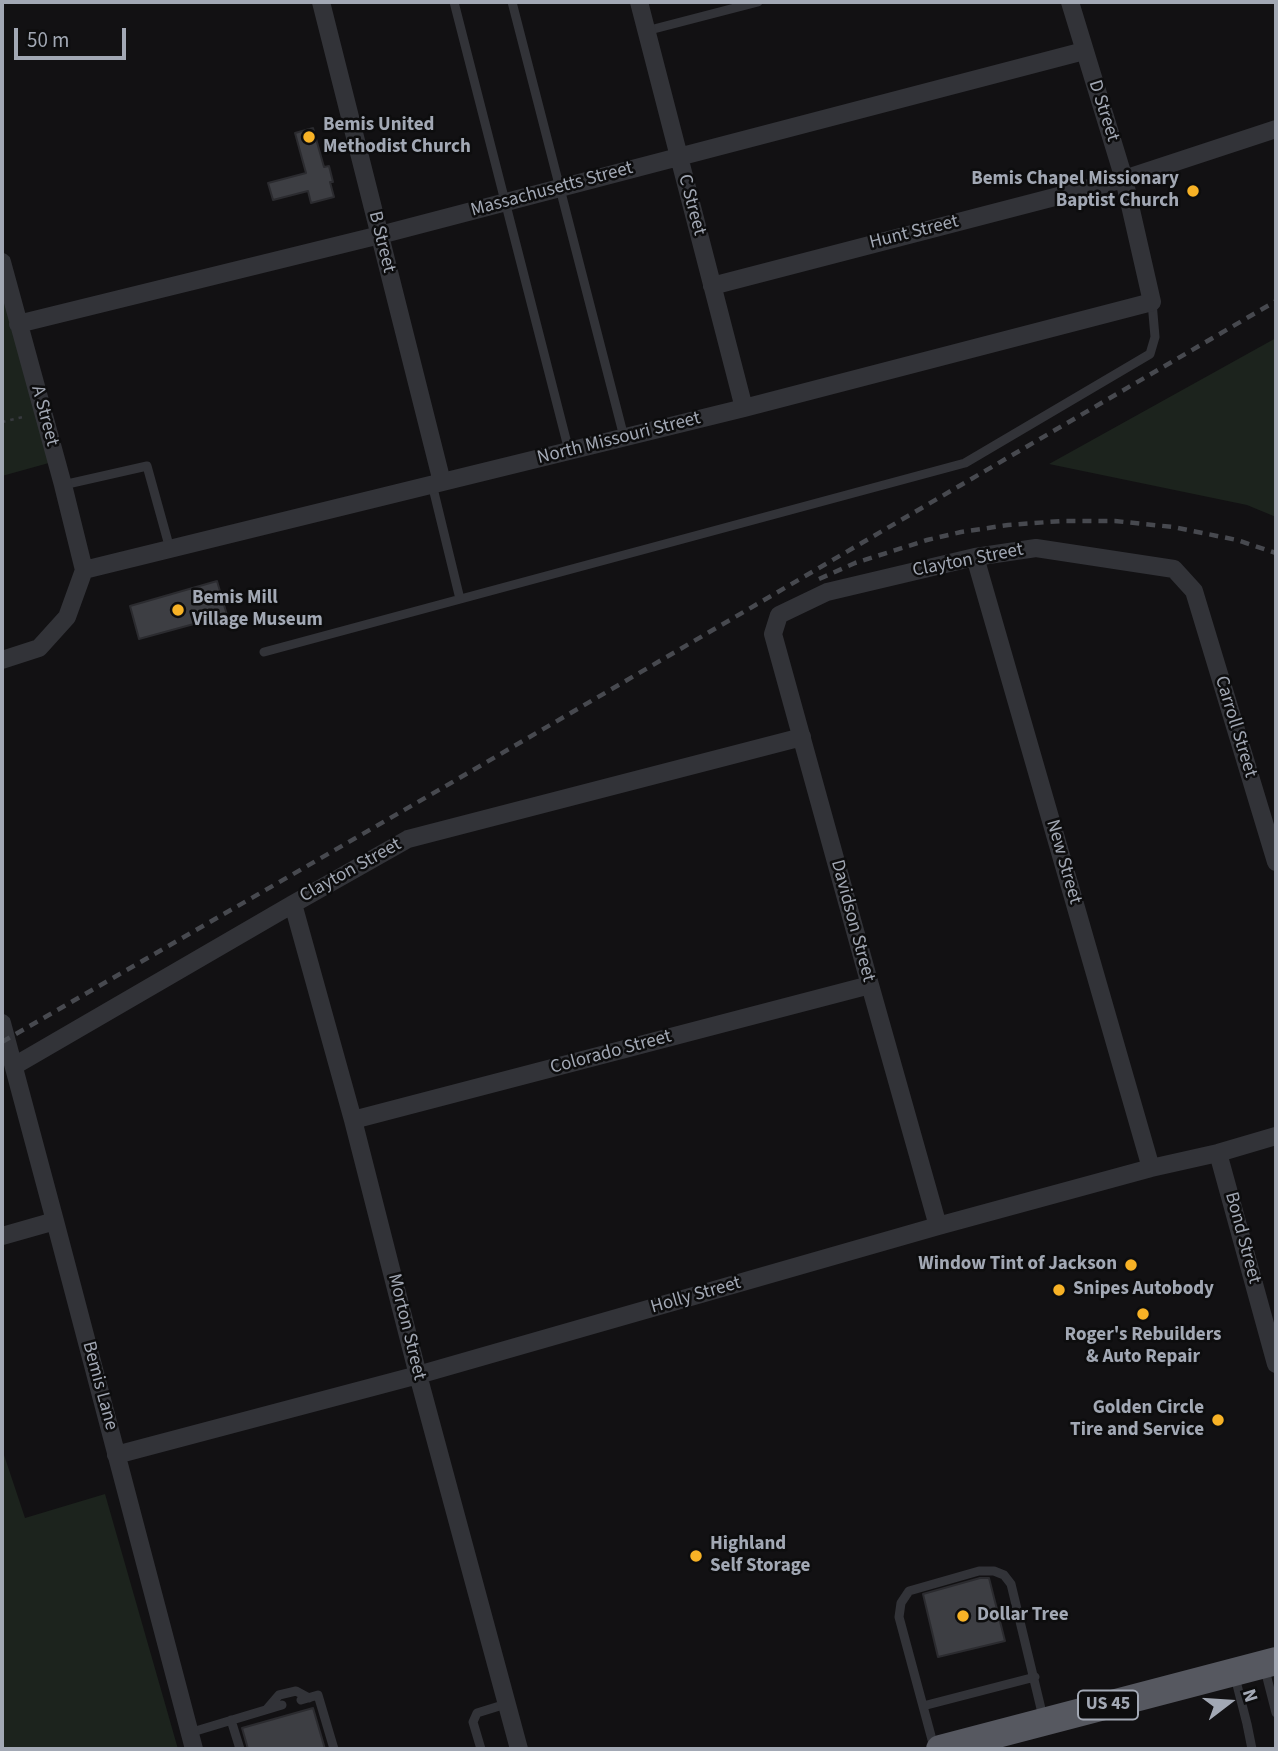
<!DOCTYPE html>
<html>
<head>
<meta charset="utf-8">
<style>
	body { margin:0 }
	#map { position:relative; width:1278px; height:1751px; overflow:hidden; background:#121113; font-family:"Source Sans 3",sans-serif }
	canvas { display:block }
	.frame { position:absolute; inset:0; border:4px solid #a2a8b4; pointer-events:none }
	.north { position:absolute; left:1194px; top:1667px; width:70px; height:70px; -webkit-text-stroke:5px #0d0d0e; paint-order:stroke; rotate:73deg; font-size:19px; font-weight:700; line-height:28px; text-align:center; color:#a2a8b4 }
	.north::after { content:''; display:block; margin:auto; width:24px; height:32px; background:#a2a8b4; clip-path:polygon(50% 0,100% 100%,50% 72%,0 100%) }
	.scale { position:absolute; left:14px; top:28px; width:112px; height:32px; box-sizing:border-box; border:4px solid #a2a8b4; border-top:0; padding-left:9px; font-size:21px; line-height:24px; white-space:nowrap; color:#a2a8b4; -webkit-text-stroke:5px #0d0d0e; paint-order:stroke }
</style>
</head>
<body>
<div id="map">
<canvas width="1278" height="1751"></canvas>
<div class="frame"></div>
<div class="north">N</div>
<div class="scale">50 m</div>
</div>
<script>
const ctx = document.querySelector('canvas').getContext('2d');
ctx.lineJoin = 'round';
function fillPath(path, color) { ctx.fillStyle = color; ctx.fill(path, 'evenodd'); }
const toPath = rows => new Path2D(rows.map(r => 'M' + r).join(''));
function strokePath(path, color, width, dash) { ctx.strokeStyle = color; ctx.lineWidth = width; ctx.lineCap = dash ? 'butt' : 'round'; ctx.setLineDash(dash || []); ctx.stroke(path); }
function drawText(font, color, halo, rows, align = 'center') {
  ctx.font = font + ' "Source Sans 3",sans-serif'; ctx.lineWidth = 5; ctx.setLineDash([]); ctx.textBaseline = 'middle'; ctx.strokeStyle = halo; ctx.fillStyle = color; for (const [text, x, y, turn = 0] of rows) {
    ctx.save(); ctx.translate(x, y); ctx.rotate((+turn || 0) * Math.PI / 180); ctx.textAlign = isNaN(turn) ? turn : align; if (halo) ctx.strokeText(text, 0, 0); ctx.fillText(text, 0, 0); ctx.restore();
  }
}
fillPath(toPath([
	[2,262,56,461,2,476],
	[1276,338,1276,517,1247,505,1049,464],
	[2,1449,25,1518,105,1494,178,1749,2,1749]
]), '#1c231d');
const building = toPath([
	[313,128,324,167,329,166,333,182,330,182,334,197,311,203,308,191,273,200,268,183,306,173,295,133,313,128],
	[217,581,227,615,139,639,130,606,217,581],
	[980,1578,989,1578,1005,1641,938,1657,923,1594,980,1578],
	[313,1708,325,1749,248,1749,242,1728,313,1708]
]);
fillPath(building, '#3d3e43');
strokePath(building, '#2b2b2f', 2);
strokePath(toPath([
	[2,422,23,417]
]), '#383a3f', 2.5, [3.5, 5]);
strokePath(toPath([
	[454,2,569,451],
	[512,2,624,437],
	[646,31,758,2],
	[432,484,460,599],
	[63,485,147,466,170,549],
	[264,652,965,463,1150,354,1155,337,1152,302],
	[1264,1666,1276,1713],
	[1235,1677,1247,1724,1252,1749],
	[301,1700,318,1695,334,1749],
	[923,1706,1035,1677],
	[267,1709,279,1695,296,1691,309,1698],
	[231,1720,240,1749],
	[189,1733,282,1705],
	[934,1747,899,1617,901,1603,909,1591,979,1571,994,1571,1004,1575,1011,1584,1043,1717],
	[481,1749,473,1722,477,1713,506,1704]
]), '#323338', 9);
strokePath(toPath([
	[321,2,442,482],
	[639,2,744,408],
	[2,262,63,485,84,570],
	[712,286,1124,179,1276,129],
	[18,324,380,235,1084,51],
	[975,557,1151,1168],
	[84,570,744,408,1152,302,1124,179,1070,2],
	[2,660,39,648,67,617,84,570],
	[293,904,353,1120,418,1375,519,1749],
	[2,1023,55,1221,194,1749],
	[14,1066,293,904,408,839,802,737],
	[353,1120,870,985],
	[1218,1153,1276,1364],
	[938,1226,870,985,773,634,779,615,827,592,975,557,1036,548,1174,569,1194,591,1276,862],
	[2,1236,55,1221],
	[116,1455,418,1375,938,1226,1151,1168,1218,1153,1276,1136]
]), '#323338', 18);
strokePath(toPath([
	[940,1749,1276,1661]
]), '#565860', 28);
strokePath(toPath([
	[819,579,855,563,927,540,961,532,1008,525,1062,521,1115,521,1173,527,1237,540,1276,553],
	[2,1042,444,787,1276,301]
]), '#47494f', 4.5, [9, 7]);
for (const [x, y, r, color] of [
	[309,137,7,"#f7b226"],
	[1193,191,7,"#f7b226"],
	[178,610,7,"#f7b226"],
	[1131,1265,7,"#f7b226"],
	[1059,1290,7,"#f7b226"],
	[1143,1314,7,"#f7b226"],
	[1218,1420,7,"#f7b226"],
	[696,1556,7,"#f7b226"],
	[963,1616,7,"#f7b226"]
]) { const dot = new Path2D(); dot.arc(x, y, r, 0, 2 * Math.PI); ctx.fillStyle = color; ctx.fill(dot); strokePath(dot, '#0d0d0e', 2.5); }
for (const [x, y, w] of [
	[1108,1705,60]
]) { const box = new Path2D(); box.roundRect(x - w / 2, y - 14.5, w, 29, 5); ctx.fillStyle = '#0d0d0e'; ctx.fill(box); strokePath(box, '#a2a8b4', 2); }
drawText('bold 18px', '#a2a8b4', null, [
	["US 45",1108,1705]
]);
drawText('19px', '#a2a8b4', '#0d0d0e', [
	["D Street",1103,111,72],
	["Massachusetts Street",552,190,-15],
	["C Street",691,205,75],
	["Hunt Street",914,233,-14],
	["B Street",381,242,76],
	["A Street",44,416,75],
	["North Missouri Street",619,439,-14],
	["Clayton Street",968,561,-11],
	["Carroll Street",1235,727,73],
	["New Street",1063,862,74],
	["Clayton Street",351,871,-29],
	["Davidson Street",852,921,75],
	["Colorado Street",611,1053,-15],
	["Bond Street",1242,1238,75],
	["Holly Street",696,1296,-16],
	["Morton Street",406,1327,76],
	["Bemis Lane",99,1386,75]
]);
drawText('bold 19px', '#a2a8b4', '#0d0d0e', [
	["Bemis United",323,126],
	["Methodist Church",323,148],
	["Bemis Chapel Missionary",1179,180,"right"],
	["Baptist Church",1179,202,"right"],
	["Bemis Mill",192,599],
	["Village Museum",192,621],
	["Window Tint of Jackson",1117,1265,"right"],
	["Snipes Autobody",1073,1290],
	["Roger's Rebuilders",1143,1336,"center"],
	["& Auto Repair",1143,1358,"center"],
	["Golden Circle",1204,1409,"right"],
	["Tire and Service",1204,1431,"right"],
	["Highland",710,1545],
	["Self Storage",710,1567],
	["Dollar Tree",977,1616]
], 'left');
</script>
</body>
</html>
